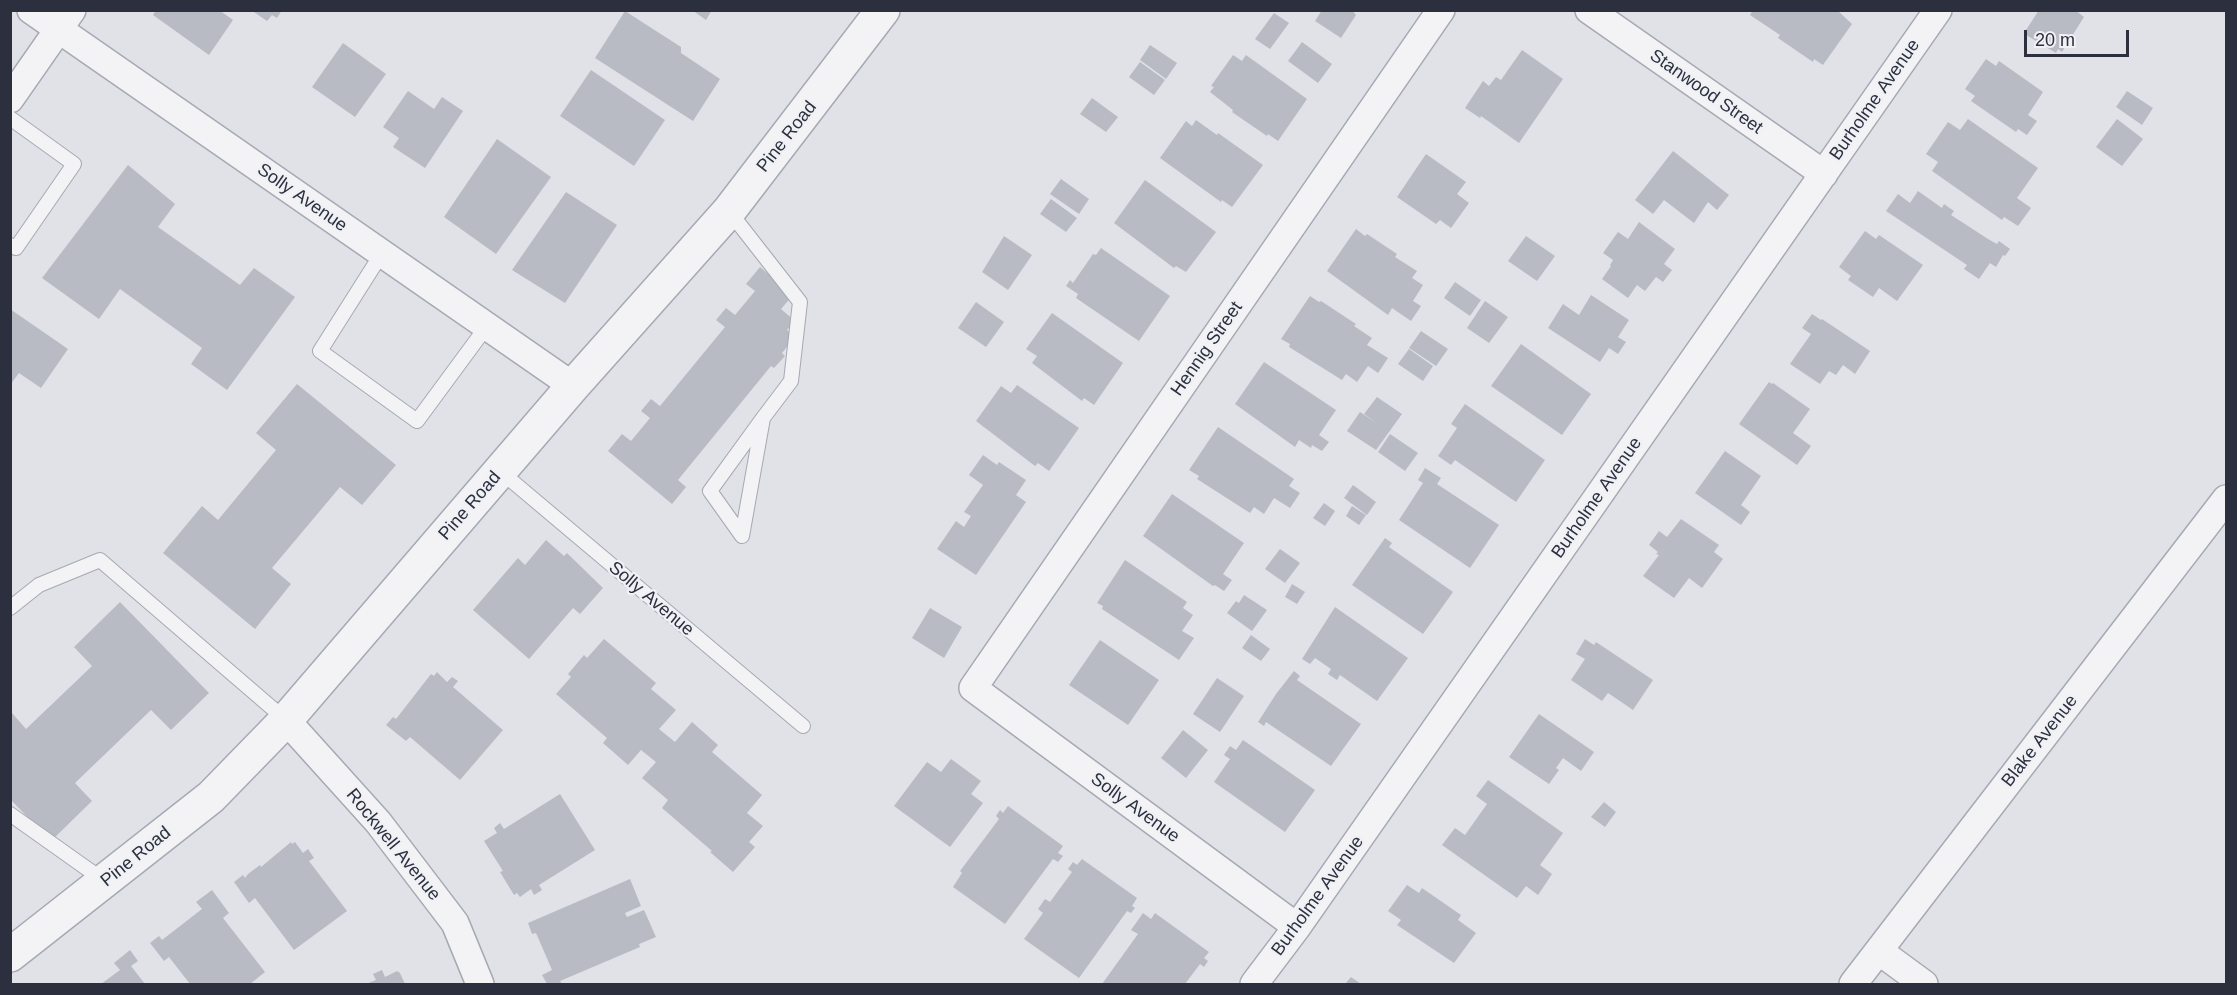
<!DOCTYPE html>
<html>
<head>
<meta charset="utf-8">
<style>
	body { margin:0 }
	#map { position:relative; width:2237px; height:995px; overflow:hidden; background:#e0e2e8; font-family:Helvetica,sans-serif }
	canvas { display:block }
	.frame { position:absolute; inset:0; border:12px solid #2b2f3e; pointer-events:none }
	.scale { position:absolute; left:2024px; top:30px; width:105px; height:27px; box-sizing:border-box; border:3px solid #2b2f3e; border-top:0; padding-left:8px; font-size:18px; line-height:21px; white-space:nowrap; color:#2b2f3e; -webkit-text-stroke:4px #f0f1f5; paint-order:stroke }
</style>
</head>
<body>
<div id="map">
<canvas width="2237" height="995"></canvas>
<div class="frame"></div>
<div class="scale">20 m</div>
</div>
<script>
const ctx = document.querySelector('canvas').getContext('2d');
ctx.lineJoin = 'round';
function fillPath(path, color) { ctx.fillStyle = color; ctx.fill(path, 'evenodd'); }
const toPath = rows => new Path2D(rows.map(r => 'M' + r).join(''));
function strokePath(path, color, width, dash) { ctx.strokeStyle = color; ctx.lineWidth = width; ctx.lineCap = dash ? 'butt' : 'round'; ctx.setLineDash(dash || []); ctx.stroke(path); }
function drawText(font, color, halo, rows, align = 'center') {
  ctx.font = font + ' Helvetica,sans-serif'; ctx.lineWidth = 4.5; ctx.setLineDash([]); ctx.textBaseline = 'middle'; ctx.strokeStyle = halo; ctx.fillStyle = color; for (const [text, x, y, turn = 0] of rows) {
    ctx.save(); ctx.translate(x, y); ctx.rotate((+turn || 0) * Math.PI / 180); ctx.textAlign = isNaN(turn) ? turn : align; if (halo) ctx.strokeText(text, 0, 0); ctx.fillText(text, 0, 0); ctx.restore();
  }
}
fillPath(toPath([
	[156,10,219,10,233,20,209,55,153,15],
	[251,10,282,10,277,18,272,15,267,21],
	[692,10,712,10,706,20],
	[1322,10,1352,10,1356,15,1341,38,1315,21],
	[1753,10,1837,10,1852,24,1823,65,1814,59,1813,62,1778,38,1780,35,1750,15],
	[2039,10,2075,10,2084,17,2062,52,2058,49,2056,53,2026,35,2026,30],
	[625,11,681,47,681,53,720,79,693,121,595,58],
	[1274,13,1289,23,1270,49,1255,39],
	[1302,42,1332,64,1318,83,1288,61],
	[343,43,386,74,355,117,312,87],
	[1150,45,1177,63,1166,79,1140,60],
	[1522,50,1563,79,1519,143,1481,116,1480,118,1465,108,1483,81,1489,86,1496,77,1501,80],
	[1233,55,1242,61,1246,55,1307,99,1278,141,1268,134,1267,136,1232,112,1233,110,1210,92,1214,87,1211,86],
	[1986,59,1996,66,1999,61,2043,92,2028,115,2037,121,2027,135,2018,129,2016,132,1971,101,1975,96,1965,89],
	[1140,62,1165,80,1154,95,1129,77],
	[591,70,665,120,634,166,560,116],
	[408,91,434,109,442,97,463,111,425,168,393,147,399,138,383,127],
	[2127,91,2153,108,2142,125,2116,107],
	[1092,98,1118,117,1106,132,1080,114],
	[1968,119,2038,168,2017,198,2031,208,2018,226,2004,217,2002,220,1932,171,1938,162,1926,154,1948,122,1960,130],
	[2117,119,2143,139,2122,166,2096,147],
	[1196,120,1217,135,1218,133,1263,165,1232,207,1222,200,1221,202,1160,158,1186,121,1192,126],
	[497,139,551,177,496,254,444,217],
	[1673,151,1729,195,1717,210,1708,202,1694,223,1664,200,1653,214,1635,200],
	[1426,154,1466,182,1457,194,1469,203,1451,228,1440,220,1436,224,1397,197],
	[128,165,175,204,158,227,240,285,254,268,295,297,227,390,191,364,202,348,120,289,99,319,42,278],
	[1061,179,1089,199,1079,214,1050,194],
	[1145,180,1216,232,1186,272,1176,266,1174,268,1114,223],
	[1918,191,1942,208,1944,204,1954,211,1951,215,1988,239,1997,244,1999,241,2010,249,2005,256,2003,255,1996,267,1990,263,1979,279,1964,269,1967,265,1886,211,1898,194,1910,203],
	[566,192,617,225,565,303,512,270],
	[1051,199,1077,218,1066,232,1040,214],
	[1639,222,1675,249,1664,264,1672,270,1663,282,1656,277,1645,291,1637,285,1628,298,1602,279,1611,266,1610,265,1613,260,1603,253,1618,232,1628,239],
	[1356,229,1365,236,1367,234,1397,254,1395,257,1417,271,1412,278,1423,285,1413,301,1421,306,1411,321,1392,308,1388,315,1327,271],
	[1865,231,1876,239,1879,235,1923,265,1897,301,1879,288,1873,297,1848,280,1851,276,1839,267],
	[1004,236,1032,255,1008,290,982,272],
	[1526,236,1555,256,1537,281,1508,261],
	[1101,248,1170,296,1139,341,1076,298,1078,294,1066,286,1070,280,1073,283,1093,254,1096,255],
	[760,267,793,295,781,309,795,321,787,330,795,337,782,353,785,356,774,368,771,366,678,480,686,487,672,504,608,451,622,434,631,441,650,418,641,411,651,399,660,406,725,327,716,320,726,308,735,315,755,291,746,284],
	[1455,282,1481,300,1470,316,1444,298],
	[1591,295,1629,320,1618,337,1626,342,1618,354,1609,348,1600,362,1548,328,1563,304,1579,315],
	[1310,296,1319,302,1321,301,1356,324,1354,326,1372,338,1367,345,1388,358,1378,373,1368,366,1357,382,1346,374,1342,380,1289,347,1290,344,1281,339],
	[1485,301,1508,317,1489,343,1467,328],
	[976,302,1004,322,986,347,958,328],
	[10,309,68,349,41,388,19,373,10,385],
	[1052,313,1123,363,1094,405,1084,398,1082,401,1032,363,1037,356,1026,349],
	[1812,314,1821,320,1822,319,1870,351,1855,374,1843,365,1836,375,1829,371,1820,384,1790,364,1811,334,1802,328],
	[1421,331,1448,349,1436,366,1409,348],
	[1521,344,1591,394,1562,435,1491,386],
	[1409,349,1433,366,1423,381,1398,364],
	[1264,362,1336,410,1319,435,1329,442,1322,451,1312,445,1311,448,1299,440,1295,447,1235,404],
	[1769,382,1772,384,1773,383,1810,409,1793,433,1811,446,1797,465,1739,424],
	[297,384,396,465,362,505,340,487,272,568,291,584,255,629,163,553,202,506,218,520,276,450,256,433],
	[1017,385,1079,428,1049,471,1038,463,1035,466,976,421,1001,386,1011,393],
	[1377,397,1402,414,1376,450,1347,431,1360,412,1378,424,1364,414],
	[1465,404,1545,460,1516,502,1455,460,1451,465,1438,456,1457,428,1451,424],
	[1218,427,1294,479,1289,486,1300,493,1290,508,1274,498,1264,514,1254,507,1250,513,1197,479,1199,476,1189,470],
	[1390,434,1418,453,1405,471,1378,452],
	[1725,451,1761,476,1741,505,1750,512,1741,525,1695,493],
	[983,455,997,465,999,462,1026,480,1016,495,1026,502,976,575,937,549,956,521,964,527,971,516,964,512,983,485,969,475],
	[1425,468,1441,478,1437,484,1499,525,1470,568,1399,520,1423,483,1418,480],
	[1353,485,1376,502,1367,515,1344,498],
	[1172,494,1244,543,1223,574,1232,580,1224,591,1215,585,1213,586,1143,536],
	[1324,503,1335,511,1325,526,1313,518],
	[1352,506,1366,515,1359,525,1346,516],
	[1681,519,1719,545,1714,552,1723,559,1702,588,1689,578,1674,598,1643,576,1659,555,1656,554,1658,552,1649,545,1659,531,1667,537],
	[1385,538,1392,543,1389,547,1453,592,1423,634,1352,585],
	[546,540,564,556,567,553,603,588,580,614,573,608,529,659,473,610,518,558,525,565],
	[1280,549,1300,563,1285,583,1265,569],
	[1125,560,1187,602,1183,608,1193,615,1182,631,1194,638,1179,660,1102,609,1103,606,1097,603],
	[1292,584,1305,592,1297,604,1285,597],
	[1244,595,1267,610,1252,631,1227,613,1236,601,1239,603],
	[120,602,209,693,171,730,151,710,75,783,92,801,51,841,10,799,10,714,12,713,26,729,92,666,74,647],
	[1335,607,1408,658,1377,701,1340,675,1337,680,1328,674,1331,669,1315,658,1310,664,1302,659],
	[930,608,962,627,944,658,912,638],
	[1251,635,1270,649,1261,661,1242,648],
	[604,639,656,683,651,689,676,710,659,729,675,742,692,722,718,745,712,752,762,795,747,813,763,826,749,842,755,847,733,872,710,852,712,851,662,808,668,800,642,778,656,762,641,750,628,765,603,743,607,738,556,694,571,677,568,674,584,655,587,658],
	[1585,639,1594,645,1596,642,1653,680,1633,710,1608,693,1602,701,1571,680,1585,659,1576,654],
	[1100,640,1159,680,1128,725,1069,685],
	[1294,671,1300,676,1297,680,1361,724,1331,766,1266,722,1264,726,1258,722,1276,694],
	[437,672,447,682,452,677,458,681,453,687,503,730,460,780,410,737,406,741,386,725,393,717,396,719,431,674,434,676],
	[1217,678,1244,696,1220,732,1193,714],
	[1539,714,1594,752,1581,771,1563,758,1556,768,1559,770,1549,784,1509,757],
	[1183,730,1208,750,1186,778,1161,758],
	[1243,740,1315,790,1285,832,1214,782,1230,759,1224,755,1230,746,1236,750],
	[951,759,981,781,971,794,983,803,950,847,894,806,927,762,941,772],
	[1488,780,1563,833,1540,865,1552,874,1538,895,1526,886,1517,898,1442,845,1455,828,1465,835,1487,804,1476,796],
	[560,794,595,850,539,885,542,890,534,895,531,889,520,897,517,893,514,895,500,872,503,871,484,841,497,833,494,828,500,823,504,829],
	[1604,802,1616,812,1605,827,1591,817],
	[1008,806,1063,846,1058,853,1063,856,1058,862,1053,859,1005,924,953,887,962,873,960,871,999,819,996,816,1000,810,1003,813],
	[291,842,292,844,295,842,303,853,308,849,314,858,309,861,347,911,294,950,255,898,249,903,234,882,243,875,245,878,248,874,260,865,261,867],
	[1082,859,1137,898,1132,906,1135,908,1131,913,1127,911,1079,978,1024,939,1043,913,1038,909,1045,899,1050,902,1072,872,1068,869,1073,862,1077,865],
	[630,879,641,906,625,913,627,917,644,910,656,937,639,944,640,947,560,981,562,984,547,984,542,975,552,970,536,933,532,934,528,923],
	[1407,885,1419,893,1422,888,1461,915,1458,920,1476,933,1454,963,1397,925,1401,920,1388,911],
	[212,890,229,913,223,918,265,972,250,984,190,984,169,957,164,961,150,943,159,936,162,940,202,909,196,902],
	[1143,913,1151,919,1155,913,1209,952,1204,958,1208,961,1204,967,1200,964,1185,984,1102,984,1138,934,1131,930],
	[130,950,138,961,131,966,145,984,101,984,120,970,114,963],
	[382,970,385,977,397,971,400,973,405,984,366,984,376,980,373,974],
	[1351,977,1361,984,1345,984]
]), '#b8bbc4');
const service = toPath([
	[10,118,74,164,16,248,10,245],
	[729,211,800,302,791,381,763,418,710,491,742,536,763,418],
	[382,253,320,351,417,421,487,326],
	[500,471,803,726],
	[10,608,39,585,100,560,286,720],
	[10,814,103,880]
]);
const minor = toPath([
	[31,10,573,386],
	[1589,10,1824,174],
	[10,99,72,10],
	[286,720,378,822,455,923,480,984],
	[1297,927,973,688,1441,10],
	[1879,951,1924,984],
	[1254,984,1297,927,1938,10],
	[1853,984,2226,499]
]);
const tertiary = toPath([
	[10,955,211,797,286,720,573,386,729,211,883,10]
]);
strokePath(service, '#a6a9b2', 16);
strokePath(minor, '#a6a9b2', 30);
strokePath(tertiary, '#a6a9b2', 36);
strokePath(service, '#f3f3f6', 14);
strokePath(minor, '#f3f3f6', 27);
strokePath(tertiary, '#f3f3f6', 33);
drawText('18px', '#2b2f3e', '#f0f1f5', [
	["Stanwood Street",1706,92,35],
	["Burholme Avenue",1875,100,-55],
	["Pine Road",787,137,-52],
	["Solly Avenue",302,198,35],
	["Hennig Street",1207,349,-55],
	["Burholme Avenue",1597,498,-55],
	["Pine Road",470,506,-49],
	["Solly Avenue",651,599,40],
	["Blake Avenue",2040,741,-52],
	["Solly Avenue",1135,808,36],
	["Rockwell Avenue",393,845,51],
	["Pine Road",136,857,-39],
	["Burholme Avenue",1318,896,-54]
]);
</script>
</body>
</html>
